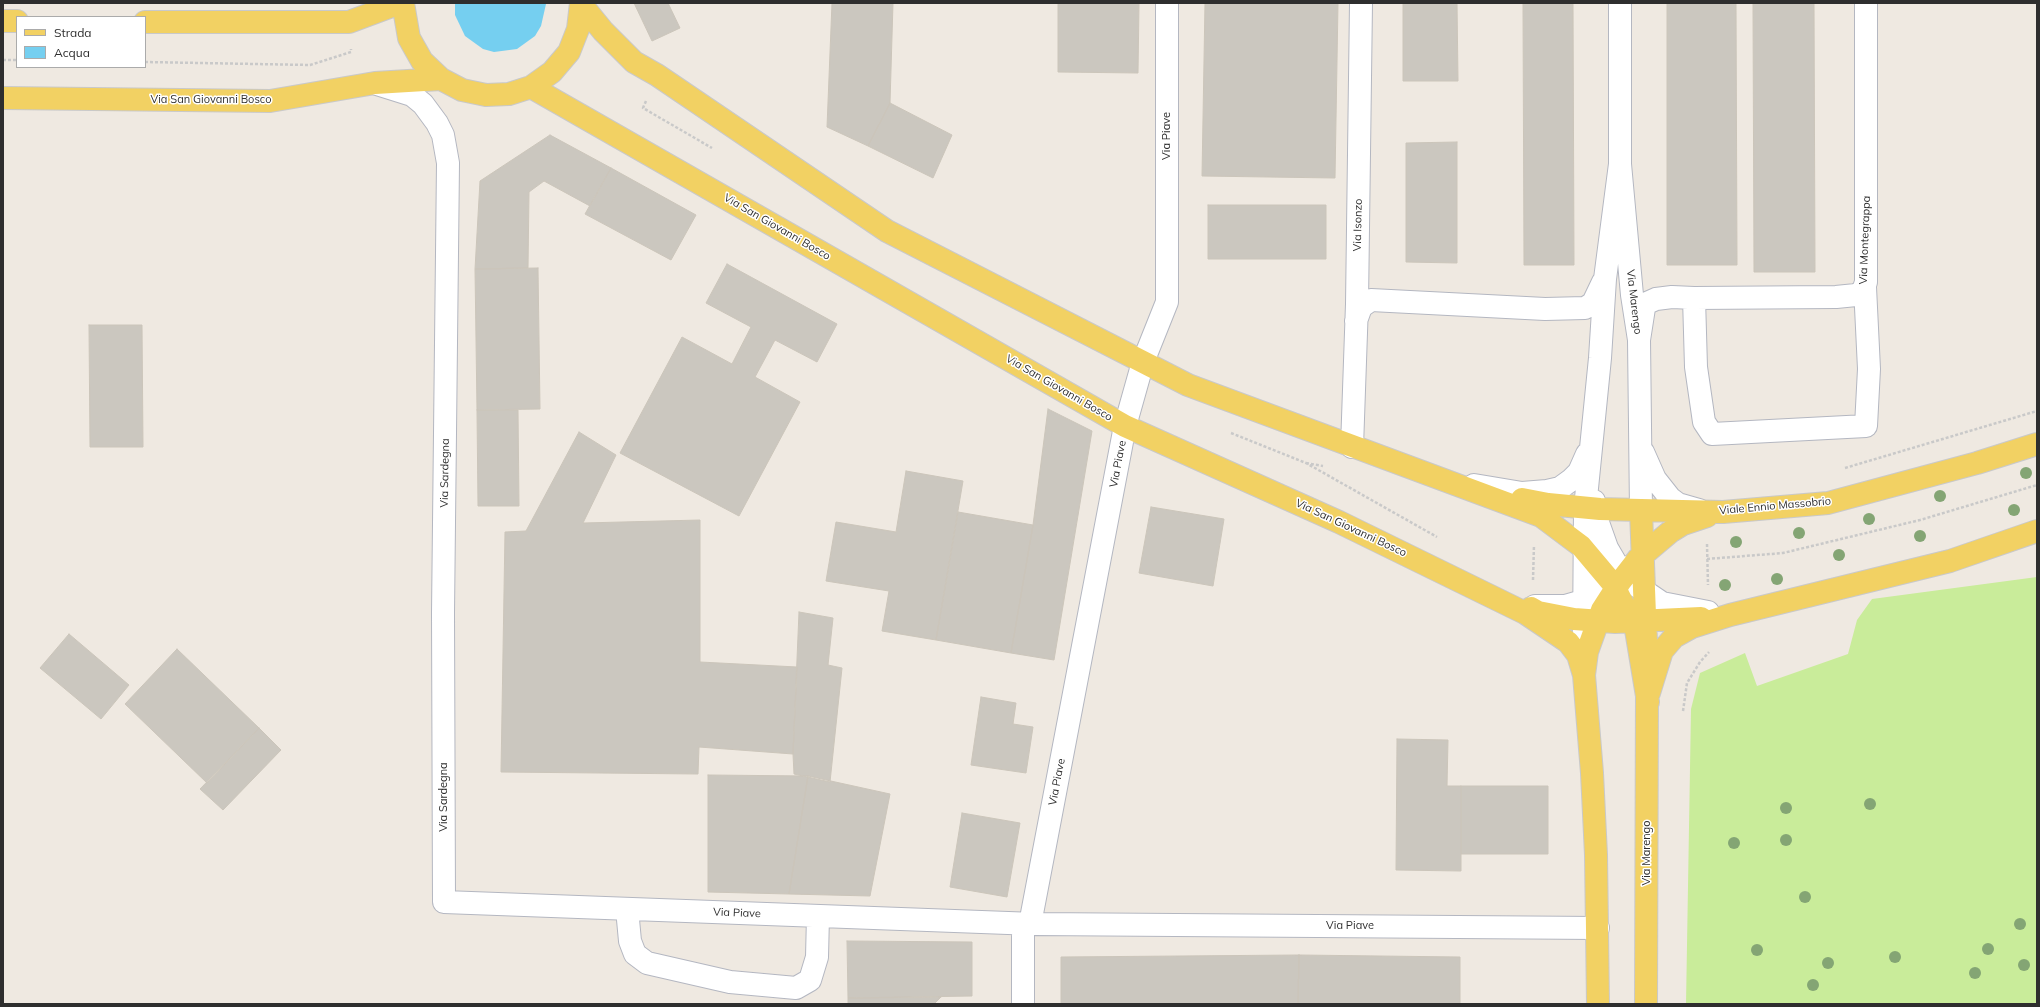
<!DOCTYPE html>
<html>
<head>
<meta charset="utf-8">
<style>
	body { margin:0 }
	#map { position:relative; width:2040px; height:1007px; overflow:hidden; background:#efe9e1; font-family:Mulish,sans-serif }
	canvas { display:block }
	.frame { position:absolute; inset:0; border:4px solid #2e2e2e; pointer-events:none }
	.legend { position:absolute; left:16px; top:16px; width:130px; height:52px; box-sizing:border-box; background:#fff; border:1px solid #ababab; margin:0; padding:5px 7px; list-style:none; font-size:12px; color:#2e2e2e }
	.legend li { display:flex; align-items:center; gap:8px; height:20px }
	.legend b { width:20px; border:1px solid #ababab }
</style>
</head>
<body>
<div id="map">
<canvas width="2040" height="1007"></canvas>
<div class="frame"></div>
<ul class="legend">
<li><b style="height:5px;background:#f2d163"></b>Strada</li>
<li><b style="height:11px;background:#75cff0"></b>Acqua</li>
</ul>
</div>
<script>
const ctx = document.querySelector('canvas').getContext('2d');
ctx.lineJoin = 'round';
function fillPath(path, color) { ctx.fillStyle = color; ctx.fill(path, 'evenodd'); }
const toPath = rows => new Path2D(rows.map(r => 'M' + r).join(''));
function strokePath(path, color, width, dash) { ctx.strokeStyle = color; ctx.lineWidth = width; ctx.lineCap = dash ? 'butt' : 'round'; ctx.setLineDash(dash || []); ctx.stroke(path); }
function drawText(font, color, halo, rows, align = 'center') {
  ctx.font = font + ' Mulish,sans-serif'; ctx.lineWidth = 3; ctx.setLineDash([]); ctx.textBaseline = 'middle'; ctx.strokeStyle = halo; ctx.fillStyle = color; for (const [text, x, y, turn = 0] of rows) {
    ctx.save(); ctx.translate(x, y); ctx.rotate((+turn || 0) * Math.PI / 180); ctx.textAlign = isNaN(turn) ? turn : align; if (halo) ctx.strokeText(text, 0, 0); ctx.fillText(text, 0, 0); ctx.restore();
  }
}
fillPath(toPath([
	[2037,577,2037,1004,1686,1004,1691,709,1700,673,1745,653,1757,686,1848,654,1857,620,1872,599]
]), '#c9ec9a');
fillPath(toPath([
	[455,3,545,3,546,4,541,26,535,36,517,49,494,52,483,49,465,36,455,15]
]), '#75cff0');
const building = toPath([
	[634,3,668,3,680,28,652,41,634,3],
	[832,3,893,3,890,103,868,146,827,127,832,3],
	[1058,3,1139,3,1138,73,1058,72,1058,3],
	[1205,3,1338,3,1335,178,1202,176,1205,3],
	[1403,3,1457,3,1458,81,1403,81,1403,3],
	[1523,3,1573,3,1574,265,1524,265,1523,3],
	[1667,3,1736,3,1737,265,1667,265,1667,3],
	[1753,3,1814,3,1815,272,1754,272,1753,3],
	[890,103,952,135,933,178,868,146,890,103],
	[550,135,611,168,590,206,544,181,529,192,528,268,475,269,480,181,550,135],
	[1457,142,1457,263,1406,262,1406,143,1457,142],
	[611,168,696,215,671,260,585,214,611,168],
	[1208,205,1326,205,1326,259,1208,259,1208,205],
	[727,264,837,324,817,362,775,340,755,377,800,402,739,516,620,453,682,337,732,364,751,327,706,303,727,264],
	[538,268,540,409,477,410,475,269,538,268],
	[89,325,142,325,143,447,90,447,89,325],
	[1048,409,1092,431,1054,660,1011,653,1033,525,1048,409],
	[477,410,518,410,519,506,478,506,477,410],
	[579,432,616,455,583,523,700,520,700,662,797,667,793,754,699,747,698,774,501,772,505,532,526,531,579,432],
	[906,471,963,481,936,640,882,631,889,591,826,581,836,522,896,532,906,471],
	[1151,507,1224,519,1213,586,1139,573,1151,507],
	[958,512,1033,525,1011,653,936,640,958,512],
	[799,612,833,618,828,665,842,668,830,782,794,774,793,754,799,612],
	[69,634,129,685,101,719,40,668,69,634],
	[177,649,259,728,207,783,125,704,177,649],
	[981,697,1016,703,1013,724,1033,727,1026,773,971,765,981,697],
	[259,728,281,750,223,810,200,789,259,728],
	[1397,739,1448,740,1447,786,1461,786,1461,871,1396,870,1397,739],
	[708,775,808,776,789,894,708,892,708,775],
	[808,776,890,794,870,896,789,894,808,776],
	[1461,786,1548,786,1548,854,1461,854,1461,786],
	[962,813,1020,823,1007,897,950,887,962,813],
	[847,941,972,942,972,996,848,998,847,941],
	[1299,955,1298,1004,1061,1004,1061,957,1299,955],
	[1299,955,1460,957,1460,1004,1298,1004,1299,955],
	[941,997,934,1004,848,1004,848,998,941,997]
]);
fillPath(building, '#cbc7bf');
strokePath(building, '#cbc5ba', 1);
const minor = toPath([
	[1620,3,1620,164,1632,295,1639,340,1641,511],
	[377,84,412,95,423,104,437,123,443,135,448,163,443,613,444,902,1035,924,1598,928],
	[1694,298,1696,367,1704,422,1712,434,1866,426,1869,369,1865,287],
	[1356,321,1361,307,1371,300,1545,309,1585,308,1593,303,1603,282],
	[1639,340,1644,308,1647,303,1656,299,1672,297,1694,298,1836,297,1856,295,1863,291,1866,282,1866,3],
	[1352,447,1357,304,1361,3],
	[1643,452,1655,479,1670,498,1678,504,1699,510],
	[1474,485,1522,493,1547,491,1560,488,1571,480,1579,472,1587,454],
	[1594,501,1596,517,1607,548,1617,565,1637,586,1662,603,1708,612],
	[1535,606,1565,606,1579,602,1604,588,1623,567],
	[1584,639,1585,508,1600,358,1605,279,1620,164],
	[627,909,630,941,635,954,647,963,730,982,796,988,810,980,817,957,818,916],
	[1023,924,1023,1004],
	[1030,924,1125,426,1143,362,1167,302,1167,3]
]);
const major = toPath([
	[403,3,409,38,422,61,441,79,462,90,486,95,509,94,531,87,552,72,569,52,578,29,581,3],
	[581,4,603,31,634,62,657,75,887,231,1188,385,1541,516,1581,546,1613,584,1636,630,1648,702],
	[3,21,17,21],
	[145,22,349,22,400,3],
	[531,87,1125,426,1339,522,1525,613,1568,642,1578,655,1584,675],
	[3,98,270,101,375,83,441,79],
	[1522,499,1548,504,1600,509,1723,512,1828,503,1977,463,2037,444],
	[1641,511,1646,641],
	[1531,608,1538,612,1574,619,1615,622,1701,618],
	[1649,693,1662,651,1674,637,1692,627,1730,615,1950,561,2037,531],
	[1598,1004,1596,855,1592,773,1584,675,1587,652,1602,610,1620,582,1638,559,1670,532,1683,524,1707,516],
	[1646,1004,1647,687]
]);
strokePath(minor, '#b4b7c1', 24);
strokePath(major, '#c9c9c9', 24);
strokePath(toPath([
	[3,60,17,60],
	[145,62,310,65,351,52,351,49],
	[646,101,643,108,712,148],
	[1231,433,1306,463,1437,537],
	[1306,463,1323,466],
	[1845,468,2037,411],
	[1707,544,1708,585],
	[1707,559,1783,553,1920,520,2037,485],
	[1533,580,1534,545],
	[1683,711,1687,683,1700,662,1709,652]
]), '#c9c9c9', 2.5, [3, 2]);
strokePath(minor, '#fff', 22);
strokePath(major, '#f2d163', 22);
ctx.fillStyle = '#84a574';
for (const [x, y] of [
	[2026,473],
	[1940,496],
	[2014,510],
	[1869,519],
	[1799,533],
	[1920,536],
	[1736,542],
	[1839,555],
	[1777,579],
	[1725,585],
	[1870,804],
	[1786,808],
	[1786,840],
	[1734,843],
	[1805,897],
	[2020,924],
	[1988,949],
	[1757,950],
	[1895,957],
	[1828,963],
	[2024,965],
	[1975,973],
	[1813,985]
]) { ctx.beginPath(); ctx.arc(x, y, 6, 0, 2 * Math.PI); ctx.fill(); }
drawText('11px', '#2e2e2e', '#fff', [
	["Via San Giovanni Bosco",211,100],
	["Via Piave",1167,136,-90],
	["Via Isonzo",1358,225,-89],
	["Via San Giovanni Bosco",777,227,30],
	["Via Montegrappa",1865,240,-88],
	["Via Marengo",1634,302,83],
	["Via San Giovanni Bosco",1059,388,30],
	["Via Piave",1118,464,-79],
	["Via Sardegna",445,473,-89],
	["Viale Ennio Massobrio",1775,506,-5],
	["Via San Giovanni Bosco",1351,528,25],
	["Via Piave",1057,782,-79],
	["Via Sardegna",444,797,-90],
	["Via Marengo",1647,853,-90],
	["Via Piave",737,913,2],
	["Via Piave",1350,926]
]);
</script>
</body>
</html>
